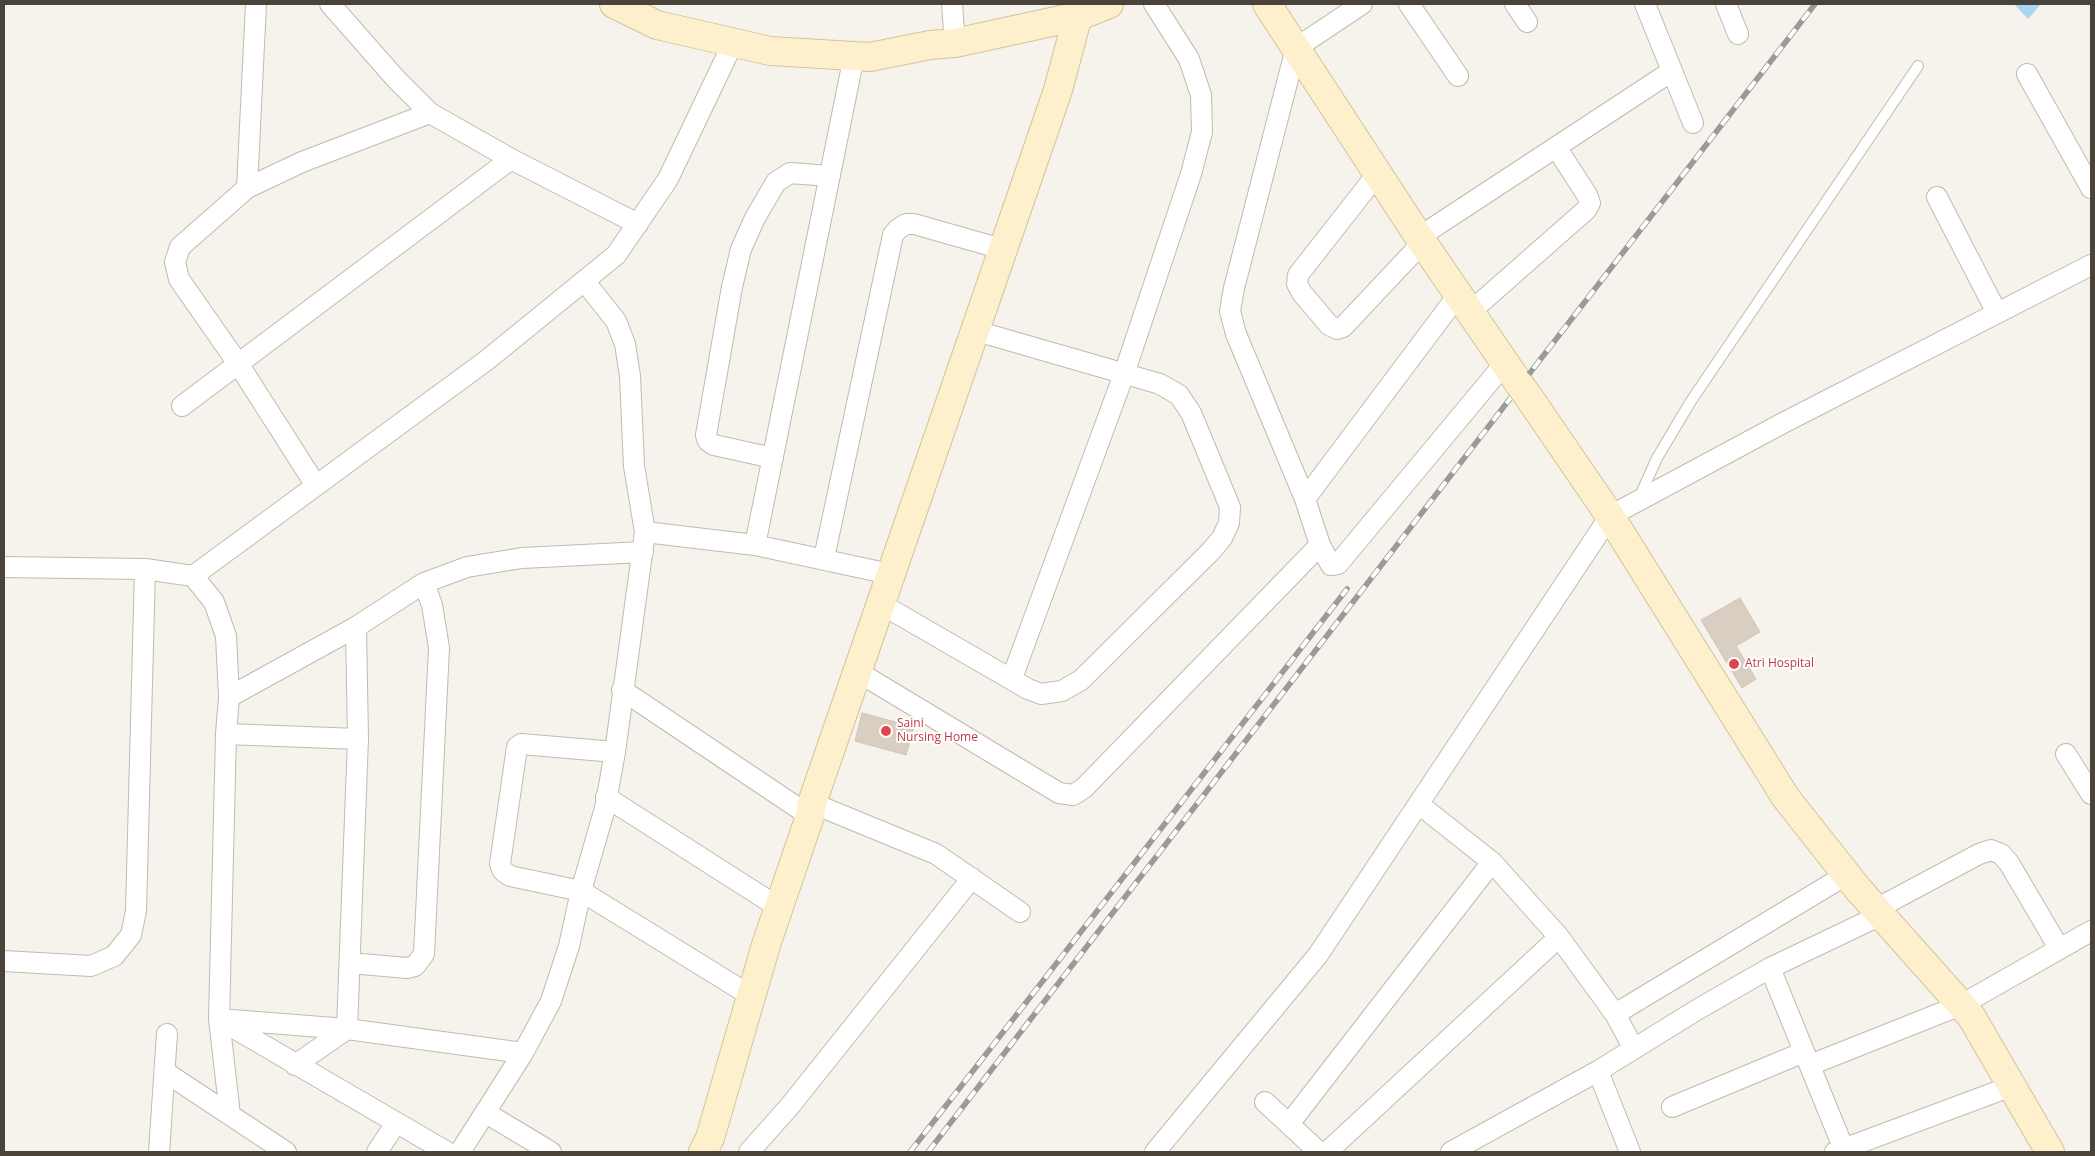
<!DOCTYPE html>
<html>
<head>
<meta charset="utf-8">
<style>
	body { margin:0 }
	#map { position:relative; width:2095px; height:1156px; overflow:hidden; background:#f6f2ec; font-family:"Open Sans",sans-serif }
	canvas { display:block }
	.frame { position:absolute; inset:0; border:5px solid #4a4339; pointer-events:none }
</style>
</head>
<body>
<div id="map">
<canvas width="2095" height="1156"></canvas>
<div class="frame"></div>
</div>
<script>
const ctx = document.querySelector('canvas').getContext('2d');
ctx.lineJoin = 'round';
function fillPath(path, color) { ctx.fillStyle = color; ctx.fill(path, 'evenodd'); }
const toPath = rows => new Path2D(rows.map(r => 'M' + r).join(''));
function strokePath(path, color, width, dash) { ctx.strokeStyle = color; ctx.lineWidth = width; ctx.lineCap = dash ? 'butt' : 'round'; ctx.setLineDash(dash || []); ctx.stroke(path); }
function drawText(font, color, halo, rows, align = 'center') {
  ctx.font = font + ' "Open Sans",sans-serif'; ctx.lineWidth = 4; ctx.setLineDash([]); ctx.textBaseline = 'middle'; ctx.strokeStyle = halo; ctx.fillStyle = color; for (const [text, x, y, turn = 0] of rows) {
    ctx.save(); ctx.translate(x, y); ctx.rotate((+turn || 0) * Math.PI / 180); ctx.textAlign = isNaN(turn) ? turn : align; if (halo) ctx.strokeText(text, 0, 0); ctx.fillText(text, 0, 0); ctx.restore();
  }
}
fillPath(toPath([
	[2014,4,2041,4,2028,19]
]), '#a9d7f1');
const building = toPath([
	[1740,598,1760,632,1736,646,1756,679,1742,688,1701,620,1740,598],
	[862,713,914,727,906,755,855,741,862,713]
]);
fillPath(building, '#d8cec1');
strokePath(building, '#d2c5b4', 1);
const lane = toPath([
	[1639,498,1657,458,1691,401,1918,66]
]);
const street = toPath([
	[256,4,247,188,180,247,175,262,179,279,239,365,315,484],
	[330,4,396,79,430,113,511,159,638,224],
	[952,4,955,43],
	[1409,4,1458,76],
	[1515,4,1527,22],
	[1645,4,1693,123],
	[1726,4,1738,34],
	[2027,74,2091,188],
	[1378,173,1298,275,1297,284,1302,293,1329,325,1337,329,1343,327,1423,242],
	[247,188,302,162,430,113],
	[1937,197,1997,313],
	[1419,237,1672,71],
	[1470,312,1586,210,1590,203,1587,195,1556,147],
	[182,406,511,159],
	[773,458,714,445,708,441,706,435,732,287,741,249,755,218,776,182,790,173,830,176],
	[1305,499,1458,295],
	[645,532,755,545,890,574],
	[755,545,854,56],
	[1320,545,1331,565,1338,564,1505,363],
	[824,558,893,235,898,229,906,224,914,224,1002,249],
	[4,567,145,569,193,576,487,360,616,255,668,179,733,43],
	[193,576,214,602,226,636,229,697,226,734,219,1019,230,1115],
	[881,604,1028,689,1041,694,1062,691,1081,680,1211,551,1222,538,1229,523,1230,507,1191,413,1179,395,1160,384,973,330],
	[858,672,1059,793,1073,795,1084,788,1320,545,1305,499,1236,334,1230,311,1234,288,1296,48,1362,4],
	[1012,678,1124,374,1191,174,1202,132,1201,95,1189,59,1154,4],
	[622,690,810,816],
	[229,697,356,627,424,583,467,567,522,558,643,552],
	[226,734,358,739],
	[615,752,521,744,517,747,500,864,503,871,510,876,581,891,751,996],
	[2066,754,2091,794],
	[606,797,778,907],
	[812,803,936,854,1020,912],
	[1420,805,1492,862,1559,937,1615,1014,1634,1049],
	[1876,909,1979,854,1991,850,2001,854,2009,863,2059,948],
	[4,961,91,966,114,956,131,935,136,911,145,569],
	[350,963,407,968,415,966,424,954,439,648,432,605,424,583],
	[1770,968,1845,1152],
	[1615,1014,1846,875],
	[219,1019,347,1029,523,1053],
	[222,1021,447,1152],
	[295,1065,347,1029,358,739,356,627],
	[1810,1065,1961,1005,2091,931],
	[1598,1071,1630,1152],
	[165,1072,286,1152],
	[1265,1102,1319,1152],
	[1672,1107,1804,1052],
	[486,1113,551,1152],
	[1289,1124,1492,862],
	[159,1152,167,1034],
	[377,1152,396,1123],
	[460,1152,523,1053,551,1001,569,946,581,891,605,808,615,752,645,532,634,466,630,376,625,344,616,321,585,282],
	[749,1152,789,1107,972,878],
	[1155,1152,1318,955,1610,516,1783,423,2091,265],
	[1327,1152,1559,937],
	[1451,1152,1598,1071,1700,1008,1770,968,1881,915],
	[1835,1152,2012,1086]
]);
const secondary = toPath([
	[614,4,657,25,770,51,870,57,930,45,955,43,1079,16,1109,4],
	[1267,4,1419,237,1520,385],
	[1528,396,1610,516,1786,798,1858,889,1971,1016,2050,1152],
	[703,1152,710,1138,766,945,810,816,812,803,1058,90,1081,4]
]);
strokePath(lane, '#c2baae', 12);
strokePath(street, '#c2baae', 22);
strokePath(secondary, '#d5c49b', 30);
strokePath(lane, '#fff', 10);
strokePath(street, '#fff', 20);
strokePath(secondary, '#fff0cd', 28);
const rail = toPath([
	[910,1152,1347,589],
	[928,1152,1815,4]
]);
strokePath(rail, '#9a9a9a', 5.5);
strokePath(rail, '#fff', 4, [11]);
const secondaryBridge = toPath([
	[1520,385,1528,396]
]);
strokePath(secondaryBridge, '#d5c49b', 30, []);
strokePath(secondaryBridge, '#fff0cd', 28);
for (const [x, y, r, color] of [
	[1734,664,6,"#e0444e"],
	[886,731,6,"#e0444e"]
]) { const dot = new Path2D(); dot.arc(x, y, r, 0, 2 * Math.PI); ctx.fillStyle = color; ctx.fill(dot); strokePath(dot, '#fff', 2); }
drawText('12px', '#be3a42', '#fff', [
	["Atri Hospital",1745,664],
	["Saini",897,724],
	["Nursing Home",897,738]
], 'left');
</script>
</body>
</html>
